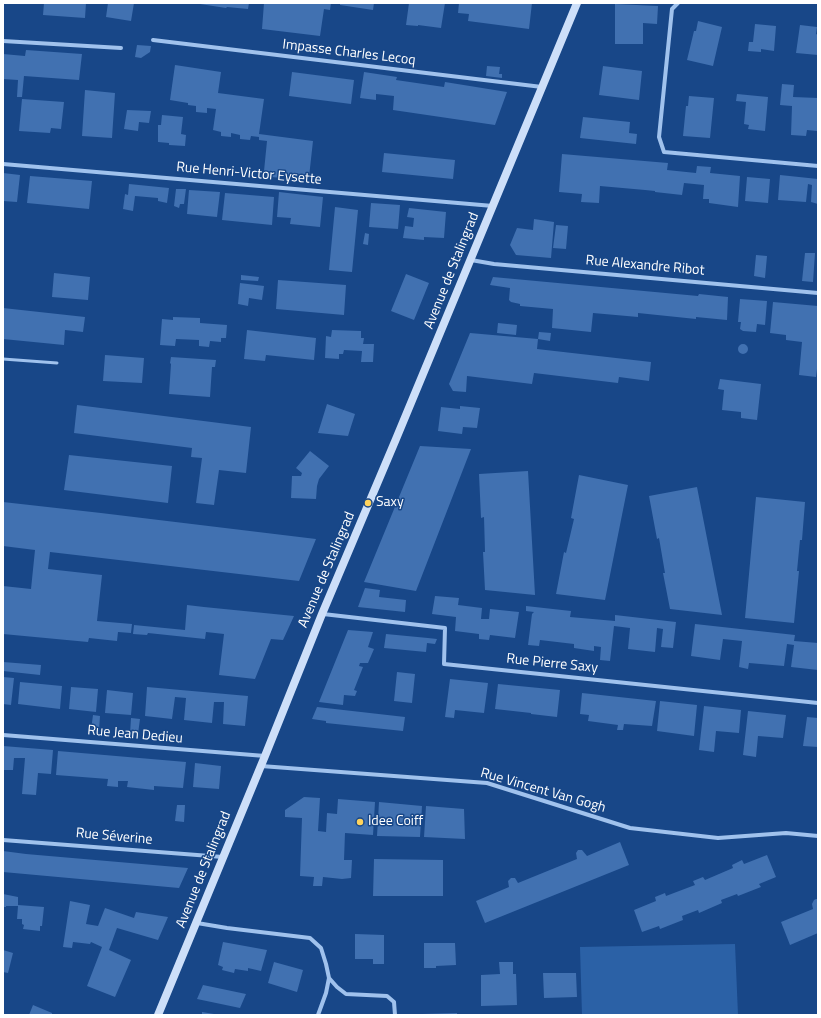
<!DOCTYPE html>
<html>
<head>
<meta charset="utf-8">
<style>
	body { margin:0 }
	#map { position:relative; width:821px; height:1018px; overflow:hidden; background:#184788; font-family:"Titillium Web",sans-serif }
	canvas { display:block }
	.frame { position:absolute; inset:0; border:4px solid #fff; pointer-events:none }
</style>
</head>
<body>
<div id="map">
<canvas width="821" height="1018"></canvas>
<div class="frame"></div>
</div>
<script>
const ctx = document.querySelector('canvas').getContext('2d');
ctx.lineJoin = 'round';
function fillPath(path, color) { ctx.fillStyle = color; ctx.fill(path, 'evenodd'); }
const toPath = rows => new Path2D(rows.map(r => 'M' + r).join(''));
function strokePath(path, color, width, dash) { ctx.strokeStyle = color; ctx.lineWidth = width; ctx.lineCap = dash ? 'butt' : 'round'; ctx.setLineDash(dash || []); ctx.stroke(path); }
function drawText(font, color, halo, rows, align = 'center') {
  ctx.font = font + ' "Titillium Web",sans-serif'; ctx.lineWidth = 3; ctx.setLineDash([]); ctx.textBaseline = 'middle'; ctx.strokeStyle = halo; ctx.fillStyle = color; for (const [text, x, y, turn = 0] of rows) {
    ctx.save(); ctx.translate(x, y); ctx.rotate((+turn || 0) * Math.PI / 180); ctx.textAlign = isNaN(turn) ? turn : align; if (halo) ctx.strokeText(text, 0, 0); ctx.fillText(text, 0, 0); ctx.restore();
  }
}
fillPath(toPath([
	[735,944,738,1015,582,1015,580,947]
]), '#2b61a6');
fillPath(toPath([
	[44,3,86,3,85,18,43,15],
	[108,3,134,3,131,21,106,17],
	[200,3,249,3,248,9,227,7,226,8,200,4],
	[264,3,331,3,330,10,324,9,320,36,262,29],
	[340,3,374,3,373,10,340,5],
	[409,3,445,3,441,28,418,25,418,26,406,25],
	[459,3,532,3,529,29,468,21,469,14,458,13],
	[615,4,658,6,657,24,643,23,643,44,615,44],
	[698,21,722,27,713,66,687,60,694,31,696,31],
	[755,24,776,26,774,51,761,49,761,52,748,51,749,42,753,42],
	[800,25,817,27,816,34,818,35,818,55,796,53],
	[137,45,151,46,150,52,141,58,135,57],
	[26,50,82,54,79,80,24,76,22,97,17,97,18,80,3,79,3,54,25,56],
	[175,65,221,72,218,93,264,99,259,134,313,141,309,177,300,176,300,180,290,179,290,175,281,174,281,178,272,177,272,172,264,171,267,141,259,140,259,137,251,136,250,140,240,139,240,135,231,133,231,137,221,136,221,132,213,130,216,109,207,108,207,113,196,112,196,106,188,105,188,103,170,100],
	[487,66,500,67,499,74,502,74,502,78,486,76],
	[603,66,642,71,639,100,599,95],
	[292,72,354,80,351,104,289,96],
	[364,72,397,77,396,80,444,87,445,82,507,92,495,125,393,110,394,96,376,94,376,100,360,98],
	[782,84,794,85,793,97,818,98,817,131,807,130,806,136,791,135,792,106,780,105],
	[85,90,115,93,112,138,82,136],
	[737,94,768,97,765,131,748,129,749,125,744,124,746,102,736,101],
	[689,96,714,98,710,138,683,136,686,106,688,106],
	[22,99,64,102,61,129,51,128,50,133,19,131],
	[127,110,151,111,149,123,139,122,138,131,124,129],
	[162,115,183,117,181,134,186,135,185,146,169,145,169,143,158,142,158,125,161,125],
	[583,117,630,122,629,133,637,134,636,144,580,138],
	[384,153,455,160,453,179,382,172],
	[562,154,668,163,667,170,696,173,697,166,711,167,710,173,740,176,738,207,709,203,709,199,703,199,704,185,684,183,682,195,655,192,655,191,645,190,600,186,599,203,581,202,582,194,559,192],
	[3,173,20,175,17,202,3,201],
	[780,175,818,179,818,204,811,202,812,185,808,184,806,202,778,200],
	[30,176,92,181,89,209,27,203],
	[747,177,770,179,768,203,745,201],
	[129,184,169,188,167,203,158,201,158,198,135,196,133,211,123,209,125,194,128,195],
	[176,189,186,189,184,204,180,204,179,208,174,206],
	[189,190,220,192,217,217,187,214],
	[279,192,323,197,320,227,290,224,291,218,277,217],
	[225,193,274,197,272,225,222,220],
	[371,203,400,205,398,229,369,227],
	[335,207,358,210,352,272,329,270],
	[409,208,446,212,444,238,424,237,424,240,403,238,405,226,413,227,414,218,407,217],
	[534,219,554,222,551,258,516,255,510,245,517,228,533,230],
	[556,225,568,226,566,249,553,248],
	[365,233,369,234,368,245,363,244],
	[805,253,815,253,813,282,802,281],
	[756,255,767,256,765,278,754,276],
	[54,273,90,277,88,300,52,297],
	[406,274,429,283,414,320,391,311],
	[241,275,259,277,258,281,241,280],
	[493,277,698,296,699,294,728,297,727,320,696,317,696,319,638,313,638,317,593,313,591,332,552,328,553,309,520,306,520,304,511,302,509,300,510,288,490,285],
	[278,280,346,285,344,315,276,309],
	[240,283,264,286,262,300,249,298,248,306,238,304],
	[740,299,767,301,765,325,757,324,756,332,743,331,740,329,741,322,738,322],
	[773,302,818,306,818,361,816,377,799,375,802,342,786,340,786,335,770,333],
	[3,308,85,317,83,332,65,330,64,345,3,339],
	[173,317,200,318,200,323,227,325,226,338,221,338,221,342,210,341,209,347,199,346,199,340,176,339,175,346,160,345,162,319,173,320],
	[498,323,517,325,516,335,497,333],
	[247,330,316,338,314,360,266,355,265,361,244,359],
	[332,330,361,331,361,338,364,338,363,344,374,344,373,362,361,362,362,351,344,350,343,354,339,354,339,359,325,358,326,336,331,337],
	[539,332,551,333,550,341,538,339],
	[470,333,538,339,537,349,651,362,649,381,619,377,618,383,534,373,532,384,467,376,466,392,453,391,449,384],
	'738 349a5 5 0 1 1 10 0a5 5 0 1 1-10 0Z',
	[105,355,144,358,142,383,103,381],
	[171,357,216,360,215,367,212,367,210,397,169,394,171,364,170,363],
	[720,379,761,384,757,420,741,418,741,412,722,410,724,390,718,389],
	[327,404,355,414,348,436,318,433],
	[77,405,251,427,246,473,219,470,214,505,196,503,202,458,191,457,192,448,74,433],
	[460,406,480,408,477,428,463,427,462,434,438,431,441,407,460,409],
	[420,446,471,449,416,591,364,582],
	[310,451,329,466,319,479,317,486,316,499,291,498,292,476,301,476,302,473,296,468],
	[69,455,172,466,168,503,64,490],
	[528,471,535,595,485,590,483,552,485,552,484,517,481,518,479,474],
	[579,475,628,485,605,600,556,594,564,552,566,553,574,519,571,518],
	[697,487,722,615,670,609,663,573,665,573,659,538,657,539,649,496],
	[756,497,805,502,802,540,800,540,797,571,799,571,794,623,745,618],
	[3,502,101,513,316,539,299,581,50,552,48,569,102,575,97,621,132,624,131,633,118,632,117,641,89,638,88,642,3,634,3,586,31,589,35,550,3,546],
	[365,588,380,590,379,597,406,600,405,612,358,607],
	[435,596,459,598,458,605,482,608,481,619,489,619,490,609,519,612,515,638,490,635,489,640,479,639,479,634,455,631,456,617,432,614],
	[187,605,204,607,294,616,283,640,271,639,255,679,219,675,224,634,206,632,205,639,148,633,147,635,133,634,134,625,185,630],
	[526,606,571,611,570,617,615,621,615,615,676,622,673,648,661,647,663,629,657,628,655,652,628,649,630,628,614,626,610,661,600,660,601,647,594,646,594,651,574,648,574,644,540,640,539,646,528,645,532,614,534,612,526,611],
	[695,624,795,635,794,641,818,643,818,670,791,667,794,645,787,644,784,666,749,663,748,669,739,667,742,641,723,639,720,660,691,656],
	[348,630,373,632,368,647,374,649,368,663,360,663,359,666,363,667,354,690,357,691,355,696,344,695,343,705,319,702],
	[386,634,428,638,437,639,435,644,427,643,426,652,384,648],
	[3,662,41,665,40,675,3,671],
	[397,672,415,674,412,703,394,701],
	[3,677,14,678,11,705,3,704],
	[450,679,488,683,484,713,455,710,454,718,445,717],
	[20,682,62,686,60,709,18,704],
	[498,684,560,690,557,717,531,714,531,713,495,709],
	[71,687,98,689,96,712,69,709],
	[147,687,248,696,245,726,223,724,224,702,214,702,212,723,184,720,186,698,175,697,172,719,145,716],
	[107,690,133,693,131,715,105,713],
	[582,693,656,701,652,726,624,724,623,730,617,730,618,725,588,721,589,715,580,714],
	[660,701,697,705,694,736,657,731],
	[704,706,741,710,739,733,716,731,714,752,699,750],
	[317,707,405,717,403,731,326,723,326,721,312,719],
	[748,711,786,715,783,738,758,736,756,757,743,755],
	[93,715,100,716,99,731,91,730],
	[807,717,818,718,818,747,803,746],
	[131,718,140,719,138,734,130,734],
	[3,746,53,750,51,774,38,773,36,795,22,794,25,758,14,758,13,770,3,770],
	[58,751,186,762,183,788,154,786,154,790,127,787,128,781,118,781,118,787,107,786,108,779,56,775],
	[195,763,221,766,219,789,193,787],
	[304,797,320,798,318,831,326,832,327,813,337,814,338,799,375,802,373,835,345,833,344,860,352,860,351,878,342,879,323,877,322,886,313,886,314,877,300,876,302,818,285,817,285,810],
	[379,802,422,806,420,837,377,836],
	[177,805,185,805,184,822,175,821],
	[426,806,464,809,465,839,424,837],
	[620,842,629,865,485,923,476,901,509,887,508,881,511,878,515,878,518,883,577,859,576,853,578,850,582,850,587,856],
	[3,851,26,854,188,868,179,888,3,872],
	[767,855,776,877,759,884,761,887,738,896,737,894,721,900,722,903,699,913,698,910,682,916,683,920,660,929,659,926,642,932,634,910,656,901,655,897,665,893,666,896,695,885,693,881,703,877,705,880,733,868,732,865,742,860,744,864],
	[374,859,443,860,443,896,373,896],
	[3,894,18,897,18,905,44,907,42,926,40,926,40,931,23,929,24,925,22,924,22,919,17,919,18,906,6,906,6,907,3,907],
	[816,899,818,899,818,933,790,945,781,922,813,909,812,904,814,900],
	[70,901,90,905,86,924,98,926,105,908,134,918,136,912,168,917,158,940,117,928,109,950,131,960,115,997,87,986,102,947,91,942,90,944,73,942,72,948,63,947],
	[355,934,384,935,384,964,373,964,373,959,355,959],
	[223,942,267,950,261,971,248,968,248,971,235,969,234,973,222,970,223,967,218,965],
	[424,943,455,943,456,965,436,966,436,968,424,968],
	[3,950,13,953,8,973,3,972],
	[274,962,303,970,297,992,268,983],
	[499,962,513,962,513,974,516,974,517,1005,481,1006,481,975,500,974],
	[543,973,576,973,577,997,544,998],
	[203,985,246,994,240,1008,197,999],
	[33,1005,52,1013,52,1015,29,1015],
	[202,1012,214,1014,214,1015,202,1015],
	[457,1013,457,1015,422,1015,422,1014]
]), '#4171b1');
strokePath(toPath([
	[3,359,57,363]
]), '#a0c2ed', 3);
strokePath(toPath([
	[678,3,672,9,659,137,664,152,818,166],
	[153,40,542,87],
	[3,41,121,48],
	[3,164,493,206],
	[471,260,494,264,818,293],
	[323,614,445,628,444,664,818,703],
	[3,735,265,756],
	[261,766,487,783,630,828,718,838,786,833,818,836],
	[3,840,223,857],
	[197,923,227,928,310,938,321,948,326,964,329,978,326,993,318,1015],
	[329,978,337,987,346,994,387,996,394,1002,395,1015]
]), '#a0c2ed', 4);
strokePath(toPath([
	[158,1015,265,756,322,614,396,439,577,3]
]), '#cddff9', 8);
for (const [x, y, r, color] of [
	[368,503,4,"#ffd35c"],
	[360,822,4,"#ffd35c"]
]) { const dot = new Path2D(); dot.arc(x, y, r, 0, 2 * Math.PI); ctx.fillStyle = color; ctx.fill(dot); strokePath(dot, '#184788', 1.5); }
drawText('14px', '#fff', '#184788', [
	["Impasse Charles Lecoq",349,53,7],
	["Rue Henri-Victor Eysette",249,174,5],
	["Rue Alexandre Ribot",645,266,5],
	["Avenue de Stalingrad",452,271,-68],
	["Avenue de Stalingrad",327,570,-67],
	["Rue Pierre Saxy",552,664,6],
	["Rue Jean Dedieu",135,735,5],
	["Rue Vincent Van Gogh",543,791,16],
	["Rue Séverine",114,837,5],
	["Avenue de Stalingrad",204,870,-68]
]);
drawText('14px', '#fff', '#184788', [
	["Saxy",376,503],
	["Idee Coiff",368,822]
], 'left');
</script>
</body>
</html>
